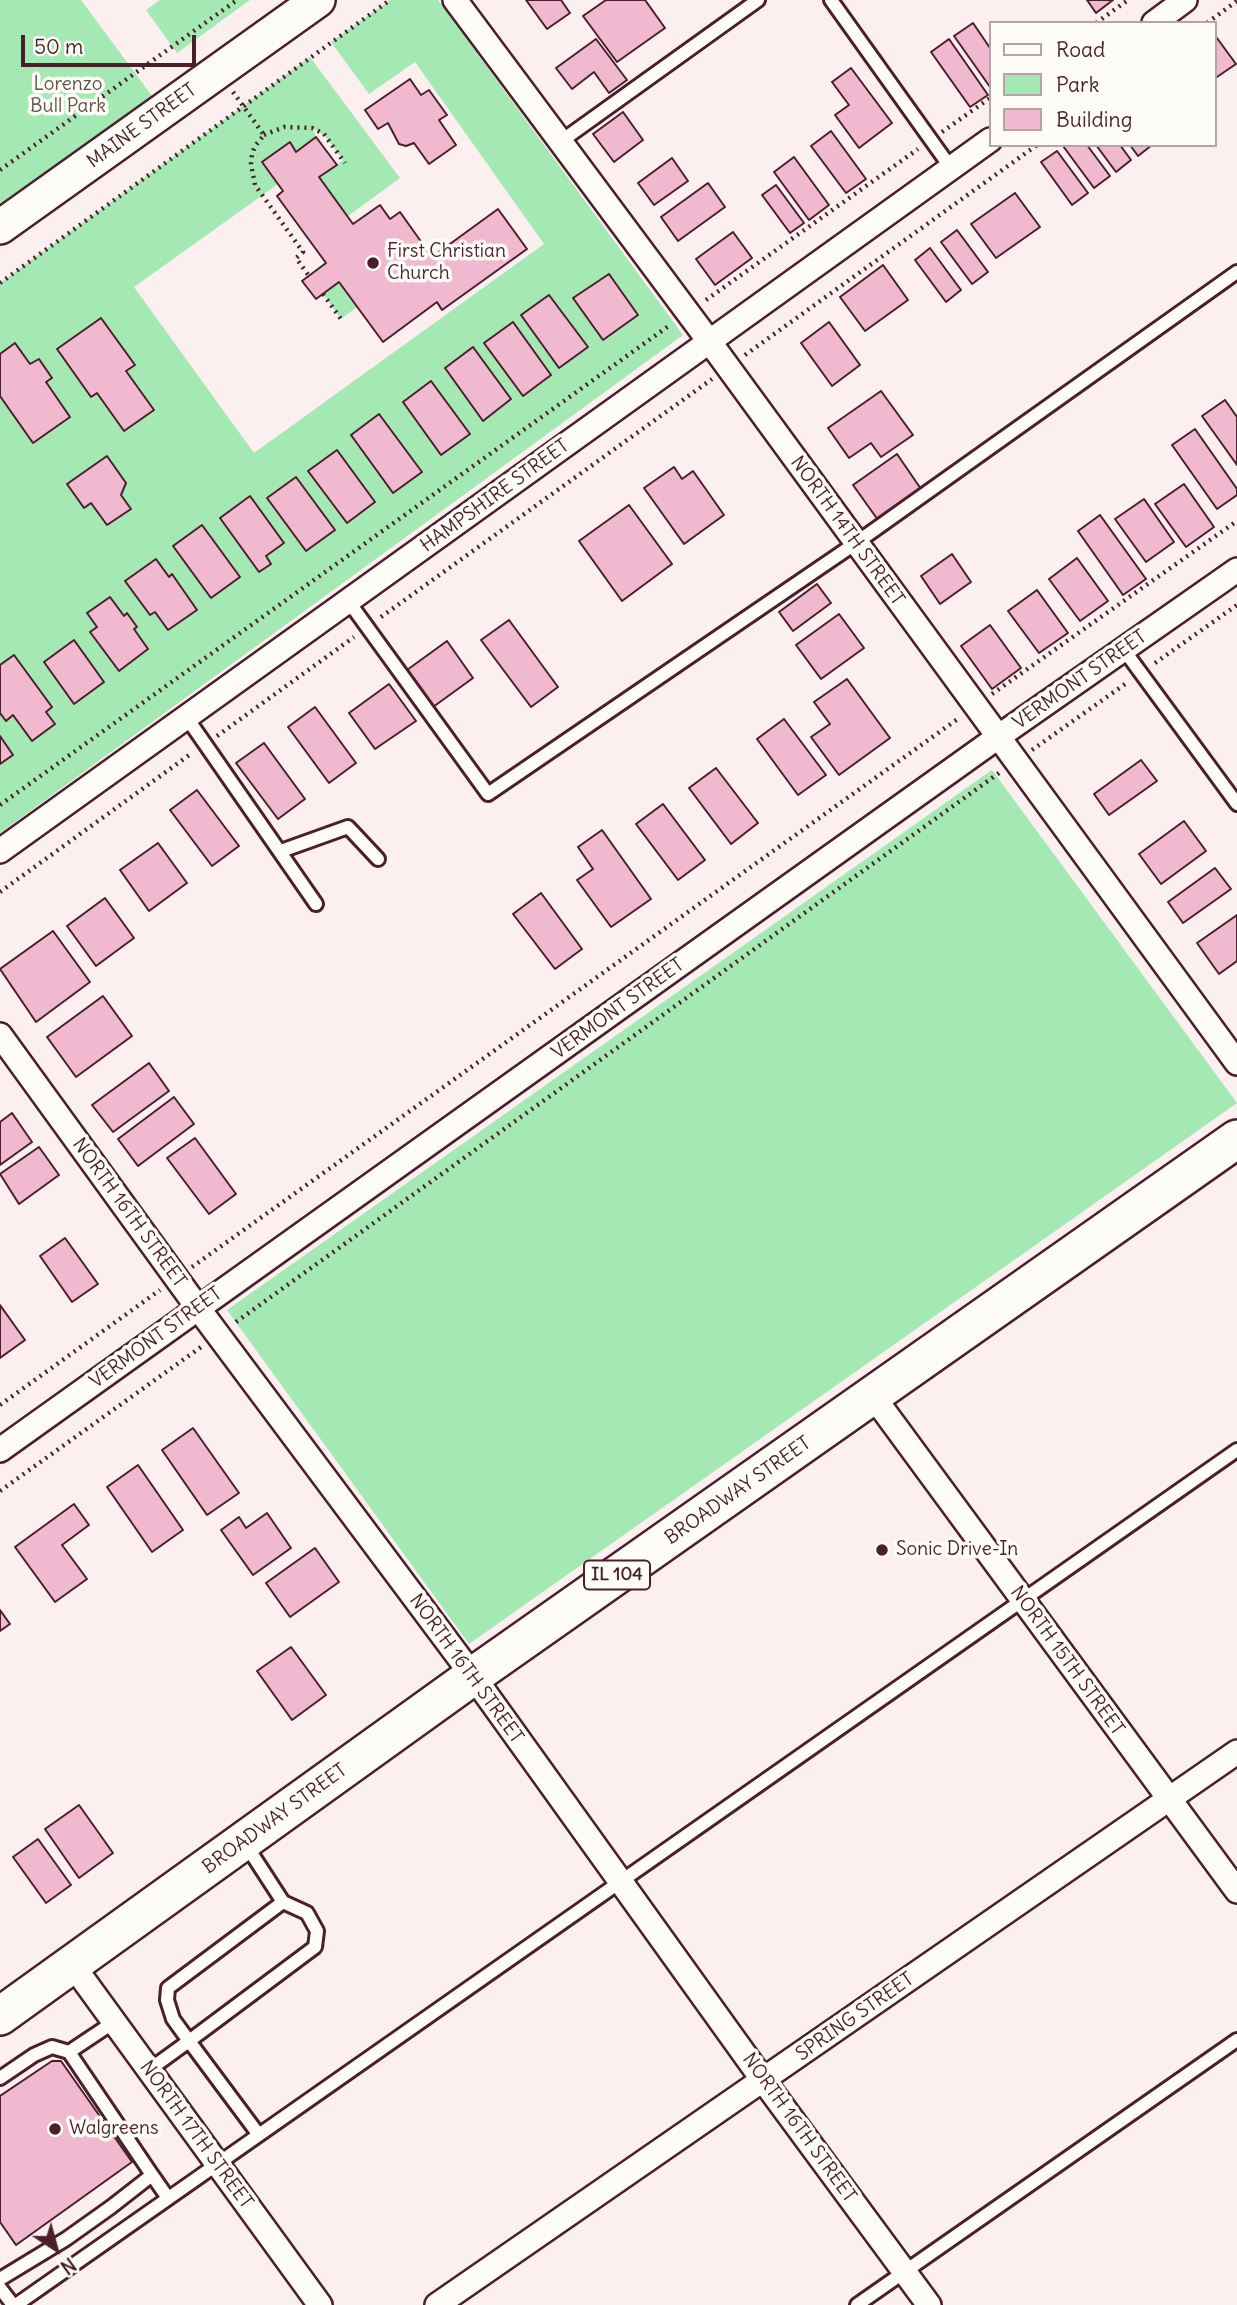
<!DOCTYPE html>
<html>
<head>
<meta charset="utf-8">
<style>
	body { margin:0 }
	#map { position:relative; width:1237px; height:2305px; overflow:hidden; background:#fbefef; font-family:Delius,sans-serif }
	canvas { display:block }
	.legend { position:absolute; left:989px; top:21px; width:228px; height:126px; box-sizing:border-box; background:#fdfcf7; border:2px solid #b5a4a5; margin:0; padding:9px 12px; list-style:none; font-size:21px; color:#4a1f2b }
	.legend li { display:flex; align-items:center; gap:14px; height:35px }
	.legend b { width:35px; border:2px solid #b5a4a5 }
	.north { position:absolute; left:21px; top:2214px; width:70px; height:70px; -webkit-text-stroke:5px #fdfcf7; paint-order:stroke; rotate:144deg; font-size:19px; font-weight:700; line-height:28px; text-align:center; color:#4a1f2b }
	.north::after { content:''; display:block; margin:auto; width:24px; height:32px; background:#4a1f2b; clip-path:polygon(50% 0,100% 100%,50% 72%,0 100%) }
	.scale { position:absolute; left:21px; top:35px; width:175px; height:32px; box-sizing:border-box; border:4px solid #4a1f2b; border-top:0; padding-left:9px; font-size:21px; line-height:24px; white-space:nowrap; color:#4a1f2b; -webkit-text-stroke:5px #fdfcf7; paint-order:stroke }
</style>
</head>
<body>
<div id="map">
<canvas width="1237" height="2305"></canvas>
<ul class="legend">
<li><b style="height:9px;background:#fdfcf7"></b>Road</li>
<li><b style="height:19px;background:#a4e8b3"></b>Park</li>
<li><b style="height:19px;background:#f1b9cf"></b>Building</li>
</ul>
<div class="north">N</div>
<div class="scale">50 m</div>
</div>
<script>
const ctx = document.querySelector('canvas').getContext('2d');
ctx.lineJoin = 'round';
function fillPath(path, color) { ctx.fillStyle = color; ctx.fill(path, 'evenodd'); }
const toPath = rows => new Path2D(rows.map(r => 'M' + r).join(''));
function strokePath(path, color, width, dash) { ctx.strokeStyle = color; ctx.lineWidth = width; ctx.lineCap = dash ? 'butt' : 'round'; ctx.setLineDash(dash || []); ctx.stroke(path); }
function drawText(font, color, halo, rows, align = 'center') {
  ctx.font = font + ' Delius,sans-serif'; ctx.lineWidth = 7; ctx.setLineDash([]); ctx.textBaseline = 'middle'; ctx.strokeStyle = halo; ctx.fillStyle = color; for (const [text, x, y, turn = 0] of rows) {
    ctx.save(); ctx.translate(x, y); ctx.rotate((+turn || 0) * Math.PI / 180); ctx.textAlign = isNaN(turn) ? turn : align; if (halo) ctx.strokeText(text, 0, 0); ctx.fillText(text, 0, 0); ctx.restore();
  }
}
fillPath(toPath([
	[0,0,81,0,163,111,0,229],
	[160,0,250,0,177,53,146,10],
	[390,0,438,0,683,335,0,833,0,283,310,57,400,178,348,216,319,177,343,160,324,135,313,129,316,137,296,152,290,143,262,162,278,184,134,287,254,453,544,244,415,62,369,94,331,42],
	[339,282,357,307,341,319,323,294],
	[992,770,1237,1103,469,1644,227,1310]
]), '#a4e8b3');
const building = toPath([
	[526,0,561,0,570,13,547,29,526,0],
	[606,0,645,0,665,28,617,62,583,16,606,0],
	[1087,0,1113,0,1096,13,1087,0],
	[973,23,990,48,990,87,954,36,973,23],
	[1214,34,1236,64,1214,79,1214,34],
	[596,39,627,80,609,93,594,72,572,89,556,68,596,39],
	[949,39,988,95,970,107,931,52,949,39],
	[851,68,892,123,859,148,835,115,849,105,832,82,851,68],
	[410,79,421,95,429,90,447,115,439,120,456,145,429,164,414,143,406,146,399,144,388,123,378,129,365,110,410,79],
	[623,112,643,140,614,162,593,134,623,112],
	[831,131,866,179,846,193,811,146,831,131],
	[316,137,337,165,319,177,353,224,380,205,390,219,400,212,432,257,498,209,527,249,442,310,437,302,383,342,339,282,316,299,302,281,326,263,277,196,283,191,262,162,290,142,296,152,316,137],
	[1087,145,1110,176,1094,188,1063,146,1087,145],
	[1096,145,1120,145,1131,160,1116,172,1096,145],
	[1130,145,1152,145,1138,156,1130,145],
	[1057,151,1088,193,1072,205,1041,162,1057,151],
	[794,157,829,205,809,220,774,172,794,157],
	[672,158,688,181,654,205,638,183,672,158],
	[708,183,725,207,678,241,661,217,708,183],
	[776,185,804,223,790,233,762,195,776,185],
	[1015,193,1040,227,996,258,971,224,1015,193],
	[957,230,988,272,972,284,941,242,957,230],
	[733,232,752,258,715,285,696,259,733,232],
	[930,248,961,290,946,302,915,260,930,248],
	[883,265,908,300,865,331,840,297,883,265],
	[609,274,638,315,603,340,573,298,609,274],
	[549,295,588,347,559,368,521,315,549,295],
	[101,318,135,365,126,371,154,410,124,431,97,393,91,397,57,349,101,318],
	[513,322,551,375,523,396,484,343,513,322],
	[829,322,860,365,832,386,801,343,829,322],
	[15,343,30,364,39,359,52,378,46,382,70,417,33,443,0,396,0,354,15,343],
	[473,347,511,399,483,421,445,368,473,347],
	[431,381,470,434,441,455,403,402,431,381],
	[881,391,913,435,881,457,871,443,849,458,828,428,881,391],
	[1225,400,1237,417,1237,465,1202,416,1225,400],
	[379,414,422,472,393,493,351,435,379,414],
	[1195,429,1237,489,1237,495,1217,509,1172,445,1195,429],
	[337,450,375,502,347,523,308,471,337,450],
	[897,454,921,489,878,520,853,485,897,454],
	[107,456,126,483,121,495,131,509,107,525,91,503,84,508,67,484,107,456],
	[674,467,682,479,693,471,724,515,684,544,644,488,674,467],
	[296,477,335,530,306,551,267,498,296,477],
	[1184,484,1214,527,1186,547,1155,504,1184,484],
	[250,496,284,543,266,556,271,564,259,572,220,518,250,496],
	[1144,499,1174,542,1146,562,1115,519,1144,499],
	[629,505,672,564,622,601,579,541,629,505],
	[1100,515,1146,579,1123,595,1078,531,1100,515],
	[202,525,240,577,211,598,173,546,202,525],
	[952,554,971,582,940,604,921,576,952,554],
	[1077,558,1108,601,1080,621,1049,579,1077,558],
	[156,559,169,577,172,574,197,610,168,630,155,612,150,615,125,581,156,559],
	[817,584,831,603,793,631,779,612,817,584],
	[1037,590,1068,633,1039,653,1008,611,1037,590],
	[110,597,124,616,127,613,137,627,134,629,148,649,119,671,90,632,97,627,87,613,110,597],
	[839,614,864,648,821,679,796,645,839,614],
	[509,620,558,687,531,707,481,640,509,620],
	[990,625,1021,668,992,689,961,646,990,625],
	[74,640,104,682,74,704,44,662,74,640],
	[447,641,473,678,433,707,407,670,447,641],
	[14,655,52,707,46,712,55,724,32,741,13,715,6,721,0,713,0,665,14,655],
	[847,679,890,738,839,775,811,737,830,724,814,702,847,679],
	[389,684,416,721,375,749,349,713,389,684],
	[315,707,356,763,329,783,288,727,315,707],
	[784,719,826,775,798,795,757,739,784,719],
	[0,736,13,755,0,764,0,736],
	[264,743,305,799,278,819,236,763,264,743],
	[1141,760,1157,781,1109,815,1094,794,1141,760],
	[716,768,758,823,731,844,689,788,716,768],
	[197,790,239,846,212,866,170,810,197,790],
	[663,804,705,860,678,880,636,824,663,804],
	[1184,821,1206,851,1161,884,1139,854,1184,821],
	[602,830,651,899,611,927,577,880,593,869,578,847,602,830],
	[158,843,187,883,149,911,120,870,158,843],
	[1215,868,1231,889,1183,923,1168,902,1215,868],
	[541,893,582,949,555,969,513,914,541,893],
	[105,898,134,938,96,966,67,926,105,898],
	[1237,915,1237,961,1219,974,1197,943,1237,915],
	[53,931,90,982,36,1022,0,969,53,931],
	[103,996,132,1036,76,1077,47,1037,103,996],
	[149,1063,169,1091,113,1132,92,1105,149,1063],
	[174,1097,194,1124,138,1166,118,1139,174,1097],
	[12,1113,32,1142,0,1165,0,1122,12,1113],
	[195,1138,236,1194,209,1214,167,1158,195,1138],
	[39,1147,59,1175,19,1204,0,1174,39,1147],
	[65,1238,98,1284,72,1302,40,1256,65,1238],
	[0,1305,25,1340,0,1358,0,1305],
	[193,1428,239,1493,207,1515,162,1450,193,1428],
	[138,1465,183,1530,152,1552,107,1487,138,1465],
	[74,1504,89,1525,62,1545,87,1579,55,1602,15,1547,74,1504],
	[267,1513,291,1548,253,1575,221,1530,239,1517,246,1528,267,1513],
	[315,1548,339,1582,290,1617,266,1583,315,1548],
	[0,1610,10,1624,0,1631,0,1610],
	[291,1647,326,1695,292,1720,257,1671,291,1647],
	[79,1805,113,1853,79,1878,45,1829,79,1805],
	[38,1839,71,1885,46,1903,13,1857,38,1839],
	[52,2061,61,2061,132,2162,16,2245,0,2222,0,2096,52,2061]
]);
fillPath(building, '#f1b9cf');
strokePath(building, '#4a1f2b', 2);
const lane = toPath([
	[831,0,951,168],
	[560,142,758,0],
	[349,602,488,794,856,543,1237,272],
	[1124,650,1237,804],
	[187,718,316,904],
	[281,851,348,827,378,859],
	[69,2052,114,2022],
	[149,2070,189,2041,173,2019,167,2000,168,1988,283,1902,246,1845],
	[0,2078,34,2055,52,2047,69,2052,152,2175,111,2207,66,2239,0,2279],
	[259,2135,189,2041,315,1947,317,1931,307,1913,283,1902],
	[152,2175,168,2198],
	[0,2288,13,2305],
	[16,2305,1237,1450],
	[857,2305,1237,2040]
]);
const street = toPath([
	[455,0,709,341,1237,1063],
	[1154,23,1185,0],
	[0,851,990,140],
	[0,1035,198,1308,473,1676,763,2080,929,2305],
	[873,1396,1237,1891],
	[0,1450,998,737,1237,570],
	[72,1964,320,2305],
	[437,2305,1237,1752]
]);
const secondary = toPath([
	[0,227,318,0]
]);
const primary = toPath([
	[0,2016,473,1676,1237,1139]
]);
strokePath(lane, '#4a1f2b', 18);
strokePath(street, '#4a1f2b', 28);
strokePath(secondary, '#4a1f2b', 38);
strokePath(primary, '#4a1f2b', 42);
strokePath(toPath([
	[1096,23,1128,0],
	[1207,23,1237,1],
	[233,92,264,135,255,146,252,154,251,164,255,185,303,252,296,258,309,276],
	[942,132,990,98],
	[264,135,284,127,312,128,324,134,345,163],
	[0,170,237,0],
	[0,283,390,0],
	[323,294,341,319],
	[706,300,918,149],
	[745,355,1037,145],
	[381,617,712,379],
	[1155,663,1237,605],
	[992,694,1237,521],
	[217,736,354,637],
	[1032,750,1128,682],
	[0,805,670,325],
	[0,892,192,753],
	[192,1267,959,718],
	[236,1322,999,773],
	[0,1405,160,1290],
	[0,1491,201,1347]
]), '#4a1f2b', 4.5, [2, 5]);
strokePath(lane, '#fdfcf7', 12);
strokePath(street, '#fdfcf7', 23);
strokePath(secondary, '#fdfcf7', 33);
strokePath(primary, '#fdfcf7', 37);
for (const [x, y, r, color] of [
	[373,263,7,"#4a1f2b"],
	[882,1550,7,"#4a1f2b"],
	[55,2129,7,"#4a1f2b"]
]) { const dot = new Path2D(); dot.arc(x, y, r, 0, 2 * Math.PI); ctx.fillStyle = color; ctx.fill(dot); strokePath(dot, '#fdfcf7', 2.5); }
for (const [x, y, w] of [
	[617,1575,66]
]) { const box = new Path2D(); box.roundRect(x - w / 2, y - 14.5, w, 29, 5); ctx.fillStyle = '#fdfcf7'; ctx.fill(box); strokePath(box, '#4a1f2b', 2); }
drawText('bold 18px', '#4a1f2b', null, [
	["IL 104",617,1575]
]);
drawText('19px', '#60514d', '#fdfcf7', [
	["Lorenzo",68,85],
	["Bull Park",68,107]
]);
drawText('19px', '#4a1f2b', '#fdfcf7', [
	["MAINE STREET",142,126,-36],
	["HAMPSHIRE STREET",495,496,-36],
	["NORTH 14TH STREET",847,531,54],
	["VERMONT STREET",1080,680,-35],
	["VERMONT STREET",618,1009,-36],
	["NORTH 16TH STREET",129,1213,54],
	["VERMONT STREET",156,1338,-36],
	["BROADWAY STREET",738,1491,-35],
	["NORTH 15TH STREET",1067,1661,54],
	["NORTH 16TH STREET",466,1669,54],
	["BROADWAY STREET",275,1819,-36],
	["SPRING STREET",855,2017,-35],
	["NORTH 16TH STREET",799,2128,54],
	["NORTH 17TH STREET",196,2135,54]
]);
drawText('19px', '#4a1f2b', '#fdfcf7', [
	["First Christian",387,252],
	["Church",387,274],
	["Sonic Drive-In",896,1550],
	["Walgreens",69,2129]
], 'left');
</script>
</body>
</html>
